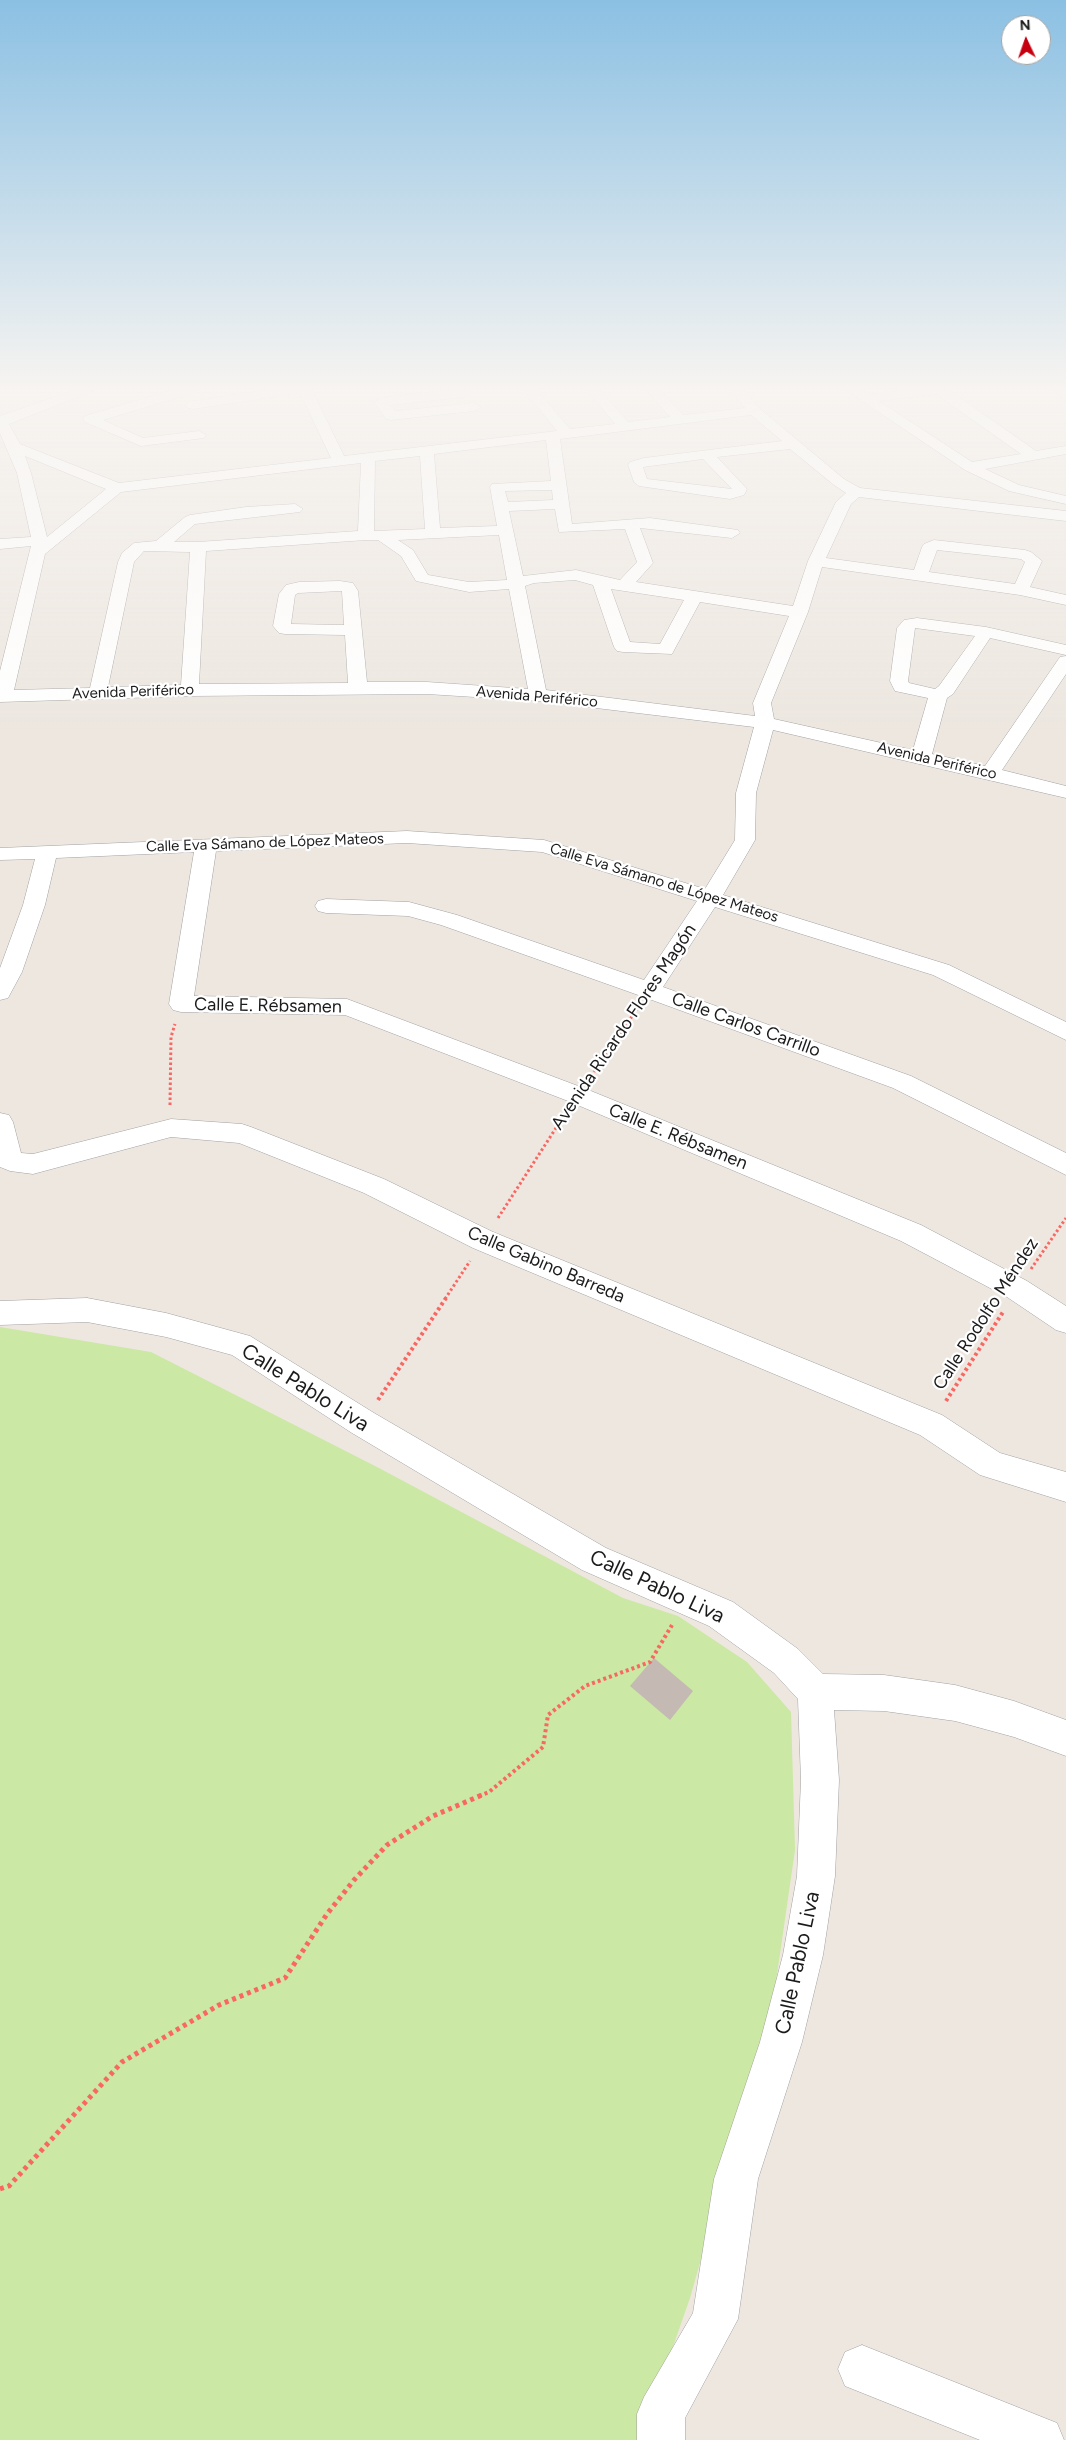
<!DOCTYPE html>
<html>
<head>
<meta charset="utf-8">
<style>
	body { margin:0 }
	#map { position:relative; width:1066px; height:2440px; overflow:hidden; background:#ede7e0; font-family:Figtree,sans-serif }
	canvas { display:block }
	.north { position:absolute; left:1001px; top:15px; width:50px; height:50px; box-sizing:border-box; background:#fff; border:1px solid #a4a4a4; border-radius:50%; rotate:357deg; font-size:14px; font-weight:700; line-height:20px; text-align:center; color:#1b1b1b }
	.north::after { content:''; display:block; margin:auto; width:18px; height:22px; background:#c6000f; clip-path:polygon(50% 0,100% 100%,50% 72%,0 100%) }
</style>
</head>
<body>
<div id="map">
<canvas width="1066" height="2440"></canvas>
<div class="north">N</div>
</div>
<script>
const ctx = document.querySelector('canvas').getContext('2d');
ctx.lineJoin = 'round';
function fillPath(path, color) { ctx.fillStyle = color; ctx.fill(path, 'evenodd'); }
const toPath = rows => new Path2D(rows.map(r => 'M' + r).join(''));
function strokePath(path, color, width, dash) { ctx.strokeStyle = color; ctx.lineWidth = width; ctx.lineCap = dash ? 'butt' : 'round'; ctx.setLineDash(dash || []); ctx.stroke(path); }
function drawText(font, color, halo, rows, align = 'center') {
  ctx.font = font + ' Figtree,sans-serif'; ctx.lineWidth = 4.5; ctx.setLineDash([]); ctx.textBaseline = 'middle'; ctx.strokeStyle = halo; ctx.fillStyle = color; for (const [text, x, y, turn = 0] of rows) {
    ctx.save(); ctx.translate(x, y); ctx.rotate((+turn || 0) * Math.PI / 180); ctx.textAlign = isNaN(turn) ? turn : align; if (halo) ctx.strokeText(text, 0, 0); ctx.fillText(text, 0, 0); ctx.restore();
  }
}
fillPath(toPath([
	[0,1327,151,1352,377,1467,623,1598,678,1616,747,1662,791,1712,795,1850,772,2009,690,2298,649,2415,655,2440,0,2440]
]), '#cbe8a4');
fillPath(toPath([
	[654,1658,693,1691,670,1720,630,1686]
]), '#c4b9b3');
const minor = toPath([
	[75,390,95,390,9,424,20,444,119,483,331,458,300,393,193,409,188,408,186,405,188,402,193,401,267,390,312,390,344,456,557,431,524,390,537,390,570,429,615,424,587,390,600,390,628,422,670,417,646,390,660,390,683,415,745,408,731,390,744,390,759,408,844,479,860,488,1066,511,1066,521,859,497,851,504,826,558,914,570,922,547,924,544,934,540,1025,550,1031,552,1042,561,1030,587,1066,595,1066,605,1020,595,822,567,808,612,771,703,774,719,913,750,928,698,895,691,890,681,897,628,904,620,917,618,986,627,1066,645,1066,655,990,638,953,694,947,698,932,754,985,766,1060,657,1066,656,1066,674,1002,770,1066,786,1066,798,773,730,756,793,755,840,723,895,949,965,1066,1022,1066,1040,933,975,715,907,663,987,911,1076,1066,1153,1066,1175,893,1088,641,996,441,925,408,916,326,913,318,911,315,906,318,901,326,899,409,902,457,915,644,980,697,901,542,852,407,843,216,851,194,996,347,999,586,1089,921,1225,1027,1281,1066,1306,1066,1333,1056,1330,1007,1297,901,1241,568,1101,345,1015,181,1012,173,1010,169,1004,194,852,56,858,45,905,22,972,8,998,0,1000,0,968,23,905,35,859,0,860,0,848,407,831,544,840,705,889,735,840,736,793,754,727,538,701,427,694,190,696,0,702,0,671,31,546,0,549,0,539,31,537,17,473,0,433,0,416,75,390],
	[751,415,782,441,644,458,630,462,628,465,634,482,639,486,730,499,744,495,747,489,717,457,790,449,834,485,846,493,836,502,808,561,793,606,636,582,653,563,640,528,732,538,740,533,738,530,650,518,572,524,560,439,751,415],
	[546,440,551,481,492,484,490,487,497,526,440,528,434,454,546,440],
	[25,456,106,489,47,537,31,473,25,456],
	[420,456,425,529,374,531,375,461,420,456],
	[703,459,732,489,647,479,643,467,703,459],
	[361,463,358,531,198,542,174,542,195,524,300,512,303,509,295,504,246,507,190,515,185,517,156,541,134,543,122,553,118,562,90,688,14,690,45,554,121,492,361,463],
	[552,490,553,500,508,502,505,491,552,490],
	[555,509,559,532,625,529,637,562,620,580,576,570,523,576,509,511,555,509],
	[499,535,507,580,469,582,428,575,413,550,398,540,499,535],
	[366,540,378,540,401,556,416,581,469,592,509,589,528,689,427,682,367,682,358,591,353,583,340,581,299,582,286,585,279,594,273,626,279,633,285,634,345,635,348,683,199,684,206,551,366,540],
	[937,550,1021,559,1025,562,1015,584,929,572,937,550],
	[144,551,190,552,181,685,108,687,134,562,144,551],
	[575,580,593,585,614,647,617,651,623,652,672,654,700,602,789,616,753,703,755,716,546,690,525,586,534,583,575,580],
	[611,589,684,600,660,644,630,642,611,589],
	[342,591,344,625,291,624,295,595,298,593,342,591],
	[915,628,975,636,939,686,935,689,909,683,908,681,915,628],
	[172,390,194,390,193,393,103,420,143,438,199,431,206,435,204,438,141,446,85,422,83,419,85,416,172,390],
	[451,390,469,390,471,393,464,397,390,405,395,411,474,403,481,407,474,411,391,420,386,419,374,402,381,398,451,390],
	[846,390,862,390,868,395,902,390,949,390,1036,451,1066,446,1066,454,985,469,1019,485,1066,496,1066,504,1009,491,965,470,846,390],
	[936,394,1021,454,972,462,879,401,936,394],
	[1055,390,1066,390,1066,398,1061,397,1055,390],
	[0,1113,9,1115,13,1122,21,1153,33,1154,171,1119,242,1124,251,1127,384,1179,493,1232,942,1415,1000,1453,1066,1472,1066,1502,980,1475,920,1435,473,1248,364,1193,239,1143,171,1137,33,1174,10,1171,0,1167,0,1113],
	[87,1298,166,1313,250,1336,374,1413,606,1548,733,1602,798,1649,823,1674,884,1675,955,1685,1014,1701,1066,1720,1066,1756,1014,1737,955,1721,884,1711,834,1710,839,1780,835,1876,823,1955,802,2042,758,2179,738,2319,685,2418,685,2440,637,2440,637,2414,644,2397,693,2313,714,2179,760,2042,783,1955,797,1876,801,1780,798,1699,774,1673,709,1626,582,1570,352,1433,232,1355,166,1337,87,1322,0,1325,0,1301,87,1298],
	[862,2345,1057,2423,1064,2440,980,2440,845,2386,838,2369,845,2352,862,2345]
]);
strokePath(minor, '#a2a2a2', 1);
strokePath(toPath([
	[591,1076,637,1009],
	[170,1105,171,1037,175,1024],
	[498,1218,565,1114],
	[1031,1269,1066,1218],
	[445,1299,470,1261]
]), '#fa6763', 3, [2.5, 2.5]);
strokePath(toPath([
	[378,1400,446,1298],
	[946,1401,1003,1312],
	[479,1796,489,1792,543,1747,548,1715,585,1686,650,1662,672,1625]
]), '#fa6763', 4, [3, 3]);
strokePath(toPath([
	[0,2189,9,2186,122,2062,219,2005,285,1978,327,1914,354,1880,387,1845,433,1816,482,1795]
]), '#fa6763', 5, [4, 4]);
fillPath(minor, '#fff');
const sky = ctx.createLinearGradient(0, 0, 0, 732);
sky.addColorStop(0, '#8bc0e3');
sky.addColorStop(0.53, '#f7f4f1');
sky.addColorStop(1, '#f7f4f100');
ctx.fillStyle = sky;
ctx.fillRect(0, 0, 1066, 732);
drawText('15px', '#1b1b1b', '#fff', [
	["Avenida Periférico",133,692,-2],
	["Avenida Periférico",537,697,5],
	["Avenida Periférico",937,761,13],
	["Calle Eva Sámano de López Mateos",265,843,-2],
	["Calle Eva Sámano de López Mateos",664,883,17]
]);
drawText('18px', '#1b1b1b', '#fff', [
	["Calle E. Rébsamen",268,1006,1],
	["Calle Carlos Carrillo",746,1025,20],
	["Avenida Ricardo Flores Magón",624,1027,-56],
	["Calle E. Rébsamen",678,1137,22],
	["Calle Gabino Barreda",546,1265,23],
	["Calle Rodolfo Méndez",986,1314,-57]
]);
drawText('21px', '#1b1b1b', '#fff', [
	["Calle Pablo Liva",305,1388,32],
	["Calle Pablo Liva",657,1587,25],
	["Calle Pablo Liva",798,1963,-78]
]);
</script>
</body>
</html>
